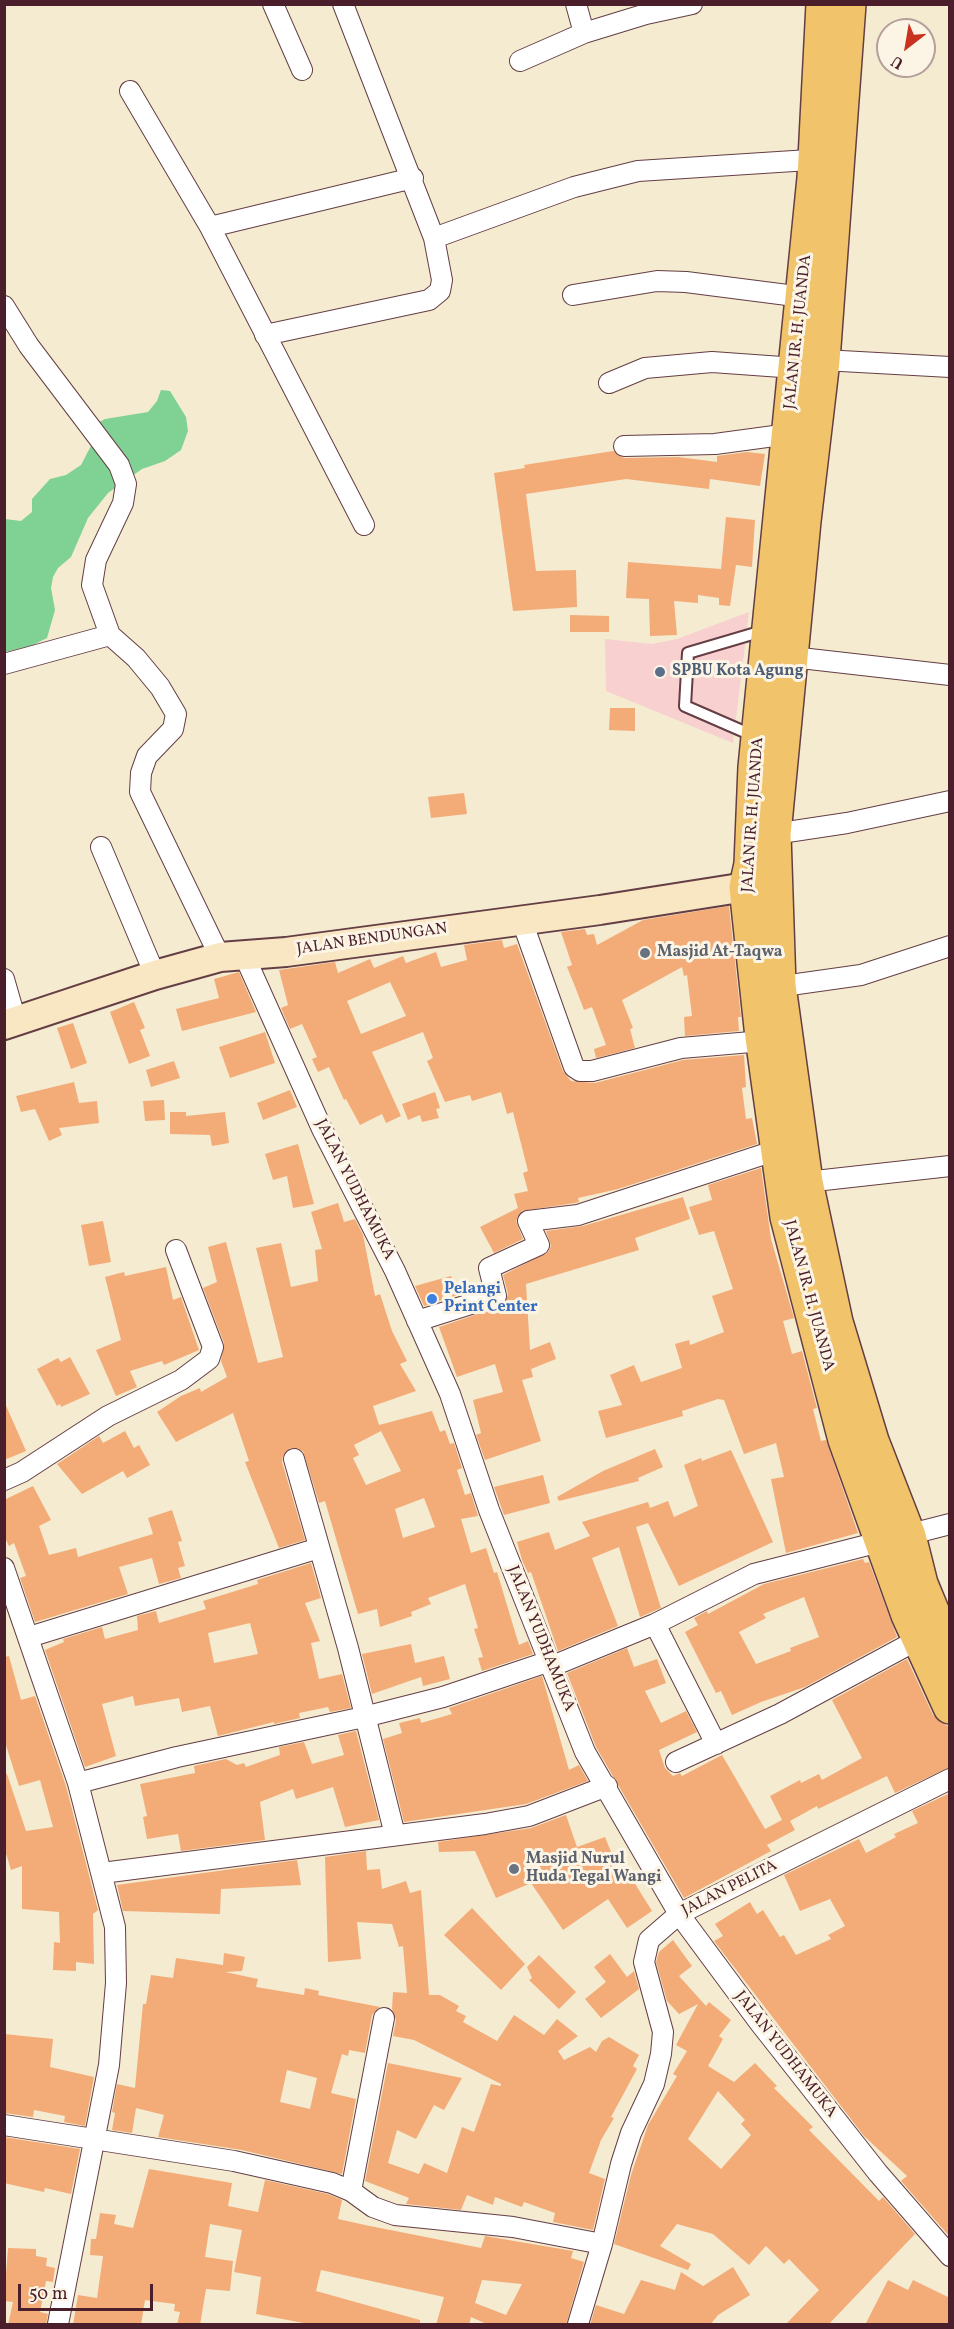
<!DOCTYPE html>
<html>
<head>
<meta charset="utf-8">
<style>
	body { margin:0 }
	#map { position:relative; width:954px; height:2329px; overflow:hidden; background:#f4ebd1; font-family:Vollkorn,serif }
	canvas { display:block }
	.frame { position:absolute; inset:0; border:6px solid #4a1f2b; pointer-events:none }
	.north { position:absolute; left:876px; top:18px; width:60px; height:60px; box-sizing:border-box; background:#fcf5e5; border:2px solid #b59f9b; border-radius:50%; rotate:211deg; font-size:16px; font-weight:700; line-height:24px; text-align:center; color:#4a1f2b }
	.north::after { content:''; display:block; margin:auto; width:21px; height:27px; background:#c8321e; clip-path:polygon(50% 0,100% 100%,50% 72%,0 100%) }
	.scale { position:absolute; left:18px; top:2284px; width:135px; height:27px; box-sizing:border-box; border:3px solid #4a1f2b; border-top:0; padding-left:8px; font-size:18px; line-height:21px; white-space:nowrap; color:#4a1f2b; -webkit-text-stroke:4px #fcf5e5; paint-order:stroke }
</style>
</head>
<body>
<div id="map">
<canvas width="954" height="2329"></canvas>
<div class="frame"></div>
<div class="north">U</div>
<div class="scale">50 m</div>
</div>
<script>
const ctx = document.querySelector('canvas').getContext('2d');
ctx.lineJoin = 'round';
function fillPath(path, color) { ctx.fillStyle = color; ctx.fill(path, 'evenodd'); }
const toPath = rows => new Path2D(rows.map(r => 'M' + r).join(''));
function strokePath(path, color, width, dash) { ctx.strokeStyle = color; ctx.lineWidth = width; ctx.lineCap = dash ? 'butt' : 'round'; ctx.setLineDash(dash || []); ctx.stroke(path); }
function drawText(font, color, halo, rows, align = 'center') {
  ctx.font = font + ' Vollkorn,serif'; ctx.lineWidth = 6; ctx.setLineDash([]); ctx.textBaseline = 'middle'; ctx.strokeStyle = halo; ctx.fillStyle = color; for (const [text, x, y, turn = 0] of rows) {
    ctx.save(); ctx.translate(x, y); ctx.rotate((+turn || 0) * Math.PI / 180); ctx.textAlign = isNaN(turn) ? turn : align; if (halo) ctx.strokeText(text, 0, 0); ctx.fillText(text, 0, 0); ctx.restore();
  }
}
fillPath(toPath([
	[749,612,733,743,606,691,605,639,652,644,677,639]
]), '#f7d0cf');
fillPath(toPath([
	[161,390,170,391,186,417,188,431,181,450,165,461,142,469,108,493,88,518,71,557,58,568,53,577,51,588,55,610,47,638,31,646,5,652,5,519,21,521,32,512,32,499,50,479,66,475,81,465,93,442,90,427,105,419,148,412,157,401]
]), '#7fd294');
fillPath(toPath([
	[613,451,624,458,678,457,717,462,717,456,747,452,765,454,760,486,710,479,709,489,626,479,526,494,536,571,576,570,577,607,513,611,494,473,525,468,524,465],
	[726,517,755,520,752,567,736,565,730,606,719,605,719,598,698,595,698,603,674,601,677,635,650,636,649,599,626,598,628,562,721,569],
	[570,615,609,616,609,632,570,632],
	[610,708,635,708,635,731,609,730],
	[464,793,467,814,431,818,428,797],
	[729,906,741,1017,738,1017,739,1031,685,1036,684,1017,692,1016,687,975,684,976,682,967,622,1000,633,1028,630,1029,635,1048,596,1058,594,1049,606,1045,592,1007,584,1010,574,984,567,967,572,965,561,932,585,929,587,935,594,934,597,945,643,920],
	[502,940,504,948,517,944,563,1071,571,1081,595,1083,683,1060,744,1055,746,1087,742,1088,746,1119,752,1118,757,1144,618,1189,578,1198,579,1202,575,1203,522,1211,516,1221,523,1239,494,1253,480,1227,518,1208,514,1194,528,1191,523,1173,528,1171,513,1112,507,1114,501,1092,472,1101,470,1095,445,1102,427,1061,433,1058,423,1032,372,1052,401,1116,386,1123,382,1114,360,1125,346,1099,344,1100,329,1067,318,1072,312,1059,317,1057,302,1024,290,1029,281,1008,288,1005,279,970,335,962,338,973,370,959,374,968,403,956,406,963,436,952,441,967,467,960,464,945],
	[390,982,406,1016,361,1034,347,1001],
	[239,972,256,1012,182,1031,176,1009,219,998,214,979],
	[134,1002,145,1028,140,1030,150,1056,129,1064,110,1012],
	[73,1023,87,1063,71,1069,57,1028],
	[265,1032,275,1063,230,1078,219,1047],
	[174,1061,180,1078,151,1087,146,1070],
	[74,1082,79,1103,97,1101,99,1123,59,1128,62,1135,49,1141,35,1109,21,1112,16,1096],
	[290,1090,297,1107,263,1120,257,1103],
	[435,1092,440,1108,436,1109,439,1118,422,1122,420,1115,408,1120,402,1104],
	[164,1100,165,1120,145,1121,143,1101],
	[170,1112,186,1112,186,1116,225,1112,229,1143,212,1146,210,1135,170,1134],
	[298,1144,314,1204,293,1208,287,1176,273,1180,265,1154],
	[761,1168,771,1239,794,1318,783,1321,792,1354,802,1351,817,1408,813,1409,821,1441,826,1440,858,1533,786,1553,771,1479,784,1477,776,1443,744,1454,724,1400,718,1399,682,1411,683,1416,606,1438,598,1411,622,1405,610,1375,634,1365,641,1382,682,1368,675,1344,689,1340,690,1345,724,1332,712,1296,733,1289,714,1231,699,1235,689,1207,712,1200,708,1185],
	[683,1197,690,1219,635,1238,639,1250,526,1284,530,1350,550,1342,556,1359,531,1369,533,1377,522,1380,541,1441,485,1460,476,1435,481,1433,473,1400,503,1392,495,1364,457,1377,439,1327,504,1305,508,1294,503,1275,548,1252,551,1246,546,1231,583,1226],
	[338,1203,344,1222,355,1219,363,1235,375,1296,380,1294,392,1331,407,1361,400,1364,416,1391,373,1406,379,1425,432,1411,440,1432,445,1430,450,1444,454,1443,462,1468,457,1470,465,1495,471,1493,478,1516,461,1519,471,1553,486,1548,494,1573,497,1572,519,1645,528,1641,533,1654,482,1671,478,1658,483,1657,474,1629,478,1628,465,1584,428,1598,431,1604,411,1612,412,1616,380,1627,377,1609,358,1614,325,1501,319,1503,303,1451,290,1448,283,1456,282,1462,305,1540,279,1548,245,1462,249,1461,233,1413,176,1442,157,1412,181,1396,200,1388,201,1392,227,1377,221,1361,224,1343,203,1288,217,1282,208,1247,226,1242,258,1363,283,1357,256,1248,281,1243,291,1287,318,1281,315,1250,322,1249,311,1212],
	[381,1431,401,1471,366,1485,353,1458,359,1455,354,1445],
	[424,1498,435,1527,403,1538,395,1509],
	[103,1221,111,1262,89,1266,81,1225],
	[166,1267,173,1300,181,1297,199,1350,164,1365,162,1361,130,1371,137,1387,116,1396,96,1350,121,1340,105,1277,124,1272,125,1276],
	[451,1276,458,1295,424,1306,415,1286],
	[70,1357,90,1394,61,1407,60,1404,57,1406,37,1369,58,1358,61,1362],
	[4,1401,26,1451,4,1460],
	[125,1431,134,1448,139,1445,150,1465,127,1478,123,1471,82,1494,57,1464,99,1436,103,1443],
	[655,1449,663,1467,638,1478,639,1481,559,1501,557,1497,603,1471],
	[731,1450,773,1542,679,1586,648,1523,636,1527,661,1608,640,1617,619,1547,592,1558,618,1626,558,1651,531,1572,528,1573,522,1560,517,1542,549,1532,555,1550,590,1536,582,1522,648,1502,650,1508,668,1501,674,1517,698,1506,684,1465,701,1458,702,1461],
	[543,1475,550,1503,504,1515,494,1487],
	[33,1486,51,1520,39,1526,49,1555,76,1548,78,1557,153,1534,148,1518,172,1510,182,1541,178,1542,185,1566,178,1568,181,1578,159,1584,152,1558,119,1567,128,1594,35,1622,20,1578,26,1576,14,1543,9,1546,4,1536,4,1500],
	[863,1559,865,1563,869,1562,897,1637,805,1687,761,1702,732,1715,721,1691,716,1693,685,1632,698,1625,694,1618,707,1611,708,1614,764,1584],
	[804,1597,819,1637,790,1648,791,1651,756,1664,739,1632,766,1618,763,1614],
	[311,1563,321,1598,305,1603,320,1641,311,1643,319,1679,342,1674,351,1708,330,1712,328,1707,299,1713,300,1718,274,1724,274,1722,218,1736,210,1706,182,1712,179,1698,135,1706,133,1696,102,1704,116,1756,85,1767,45,1650,64,1642,63,1639,102,1627,105,1639,138,1630,137,1616,156,1611,159,1623,206,1609,203,1601,258,1584,257,1580],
	[250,1623,258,1654,214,1663,208,1633],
	[411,1644,415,1663,444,1656,450,1679,423,1686,421,1677,372,1694,362,1654],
	[627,1648,634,1667,657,1659,666,1683,645,1691,661,1723,686,1711,697,1732,659,1750,665,1768,673,1776,680,1773,682,1776,722,1755,765,1829,782,1820,770,1796,800,1780,801,1783,819,1774,822,1780,862,1758,832,1700,907,1659,933,1715,950,1728,950,1767,895,1793,887,1776,818,1809,817,1806,790,1821,795,1830,767,1845,771,1851,684,1898,596,1747,567,1673],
	[9,1656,21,1700,35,1696,66,1786,98,1910,93,1914,94,1964,76,1962,76,1971,53,1970,54,1942,60,1943,59,1912,22,1909,22,1866,11,1870,4,1847,4,1774,7,1774,26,1831,53,1827,40,1780,19,1786,4,1739,4,1657],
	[542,1676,569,1770,579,1765,588,1781,526,1804,404,1822,383,1739,402,1733,399,1723,420,1718,421,1723,452,1714,449,1708],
	[356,1731,379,1820,345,1827,333,1787,296,1799,293,1789,260,1802,265,1840,181,1851,178,1834,147,1839,143,1817,147,1816,140,1784,195,1773,194,1766,226,1759,237,1765,244,1763,246,1767,280,1755,279,1747,304,1742,312,1764,344,1755,338,1735],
	[950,1793,950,2237,901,2181,907,2176,864,2136,714,1941,723,1936,715,1924,750,1902,757,1914,763,1910,780,1937,784,1935,796,1955,831,1939,828,1935,845,1926,830,1899,800,1911,784,1875,859,1839,866,1853,896,1837,894,1834,918,1823,912,1811],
	[566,1815,577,1847,605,1837,618,1869,624,1866,652,1911,627,1928,608,1899,563,1930,531,1883,496,1898,475,1851,439,1852,438,1842,531,1828],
	[366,1851,367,1870,380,1869,382,1889,406,1881,410,1893,421,1890,429,1995,440,1995,459,2006,456,2011,466,2016,463,2022,497,2041,514,2015,544,2035,557,2019,578,2036,558,2051,564,2060,590,2047,596,2052,602,2041,609,2037,639,2055,633,2066,637,2069,611,2117,614,2118,601,2140,589,2173,605,2179,593,2230,553,2222,555,2213,524,2202,522,2207,495,2197,493,2205,467,2195,461,2210,406,2204,409,2198,365,2181,388,2063,462,2078,444,2110,434,2105,416,2139,397,2130,388,2163,419,2174,424,2163,447,2173,462,2127,474,2132,491,2084,501,2086,501,2084,414,2040,393,2036,396,2020,392,2009,393,1992,407,1993,403,1946,399,1947,392,1924,357,1922,361,1959,328,1962,325,1857],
	[297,1860,301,1885,221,1889,220,1914,123,1911,117,1885],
	[472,1908,525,1964,501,1990,444,1935],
	[673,1940,692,1966,679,1976,706,2006,709,2002,731,2020,719,2036,723,2039,708,2066,734,2082,755,2063,777,2086,774,2088,813,2127,809,2130,879,2201,883,2197,915,2234,828,2325,785,2325,819,2290,789,2259,784,2264,766,2246,749,2265,713,2234,677,2224,660,2246,691,2264,688,2270,614,2244,631,2175,648,2125,677,2076,673,2074,687,2051,676,2045,698,2004,679,2014,667,2001,656,1962,659,1952],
	[718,2091,745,2120,741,2124,751,2135,721,2169,688,2139],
	[224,1953,245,1957,242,1971,225,1972,258,1979,256,1987,304,1995,305,1988,319,1991,318,1995,380,2007,372,2015,365,2053,349,2050,348,2056,342,2054,331,2093,356,2099,342,2174,242,2150,158,2137,164,2115,136,2108,132,2133,112,2130,115,2113,112,2112,117,2084,135,2088,143,2004,146,2004,151,1975,173,1978,176,1958,223,1965],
	[287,2070,317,2078,310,2109,280,2102],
	[610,1954,627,1977,634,1971,639,1989,601,2018,585,1999,606,1982,594,1967],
	[539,1955,576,1992,559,2009,529,1980,532,1978,527,1967],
	[4,2034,53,2039,50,2067,94,2077,85,2126,64,2122,65,2116,34,2110,33,2117,4,2113],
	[4,2137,80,2149,71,2194,45,2188,44,2192,4,2183],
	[149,2169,232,2183,228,2206,258,2212,265,2180,328,2194,342,2200,338,2219,365,2225,481,2248,485,2236,573,2251,571,2258,584,2262,566,2325,489,2325,471,2317,469,2325,436,2325,444,2297,321,2270,316,2291,420,2320,420,2325,314,2325,256,2314,261,2277,234,2272,242,2230,210,2224,205,2257,233,2261,230,2291,206,2289,200,2325,177,2325,180,2312,174,2311,175,2304,145,2300,141,2325,73,2325,78,2295,97,2298,103,2256,90,2255,91,2239,96,2239,100,2213,116,2215,114,2224,133,2228],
	[482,2280,522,2284,506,2315,475,2303],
	[8,2248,36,2249,36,2256,47,2258,46,2266,55,2268,53,2282,46,2281,40,2312,48,2314,46,2325,8,2325,13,2302,4,2301],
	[733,2267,750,2295,718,2315,710,2325,590,2325,596,2305,624,2314,641,2280,675,2290,681,2272,703,2286],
	[888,2280,908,2290,913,2280,950,2298,950,2325,865,2325]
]), '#f3ac78');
const lane = toPath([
	[754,736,685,706,688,653,766,630]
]);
const street = toPath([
	[273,4,302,70],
	[343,4,434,238],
	[576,4,584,33],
	[520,61,584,33,646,14,692,4],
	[130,91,210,227,364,525],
	[210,227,413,178],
	[573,295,657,281,686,282,803,297],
	[4,306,29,346,119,465,126,484,123,503,96,560,92,585,110,635,136,658,160,687,176,714,173,729,147,756,141,773,140,792,220,957],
	[265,335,429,300,440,291,442,280,434,238,574,187,638,171,825,159],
	[823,360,950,367],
	[609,383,645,368,712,362,796,368],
	[624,446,715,444,789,434],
	[783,656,950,675],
	[4,664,110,635],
	[774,834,847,823,950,801],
	[101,847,155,975],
	[522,921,574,1067,580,1071,592,1071,681,1048,763,1041],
	[244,955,322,1129,395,1271,450,1394,489,1510,585,1752,679,1914,759,2022,878,2173,950,2256],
	[4,979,16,1021],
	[769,988,861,975,950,946],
	[806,1182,950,1166],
	[417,1321,496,1296,489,1268,539,1245,528,1221,578,1215,777,1150],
	[294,1459,348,1648,395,1835],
	[4,1480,22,1472,108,1416,181,1380,209,1359,213,1347,176,1250],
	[4,1568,78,1783,115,1927,116,1983,109,2065,58,2324],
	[655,1624,716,1744],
	[29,1637,319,1548],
	[550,1667,655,1624,754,1574,950,1524],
	[676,1762,780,1714,919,1639],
	[78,1783,177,1757,364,1717,443,1697,547,1662],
	[102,1873,485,1824,529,1816,607,1786],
	[4,2125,234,2161,332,2183,351,2191,373,2207,395,2215,513,2227,602,2244],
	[351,2191,384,2018],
	[578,2324,602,2244,621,2164,631,2133,654,2084,661,2054,663,2032,644,1962,649,1940,679,1914,950,1779]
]);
const secondary = toPath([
	[4,1025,155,975,220,957,286,952,600,910,746,887]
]);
const highway = toPath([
	[823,4,814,178,755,767,751,864,746,887,762,1037,787,1217,845,1440,908,1615,950,1707],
	[849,4,823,360,804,521,774,834,779,986,806,1182,836,1322,872,1441,909,1536,921,1584,950,1654]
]);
strokePath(lane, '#643e44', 14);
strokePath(street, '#643e44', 22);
strokePath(secondary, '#643e44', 32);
strokePath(highway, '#643e44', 36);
strokePath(lane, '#fff', 10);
strokePath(street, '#fff', 20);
strokePath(secondary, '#f9e7c3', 28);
strokePath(highway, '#f1c36a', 33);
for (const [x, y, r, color] of [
	[660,672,6,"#5c6f8a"],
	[645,953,6,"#6b7280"],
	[432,1299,6,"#3f7fe0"],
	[514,1869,6,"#6b7280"]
]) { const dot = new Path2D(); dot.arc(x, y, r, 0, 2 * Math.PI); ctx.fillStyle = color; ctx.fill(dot); strokePath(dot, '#fcf5e5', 2); }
drawText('16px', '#4a1f2b', '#fcf5e5', [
	["JALAN IR. H. JUANDA",799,332,-84],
	["JALAN IR. H. JUANDA",754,815,-86],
	["JALAN BENDUNGAN",372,940,-8],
	["JALAN YUDHAMUKA",354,1190,63],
	["JALAN IR. H. JUANDA",808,1296,75],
	["JALAN YUDHAMUKA",540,1639,68],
	["JALAN PELITA",730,1889,-27],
	["JALAN YUDHAMUKA",785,2055,52]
]);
drawText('bold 16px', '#4e5e75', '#fcf5e5', [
	["SPBU Kota Agung",672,672]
], 'left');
drawText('bold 16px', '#5b616d', '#fcf5e5', [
	["Masjid At-Taqwa",657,953],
	["Masjid Nurul",526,1860],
	["Huda Tegal Wangi",526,1878]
], 'left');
drawText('bold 16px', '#366cbe', '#fcf5e5', [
	["Pelangi",444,1290],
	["Print Center",444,1308]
], 'left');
</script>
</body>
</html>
